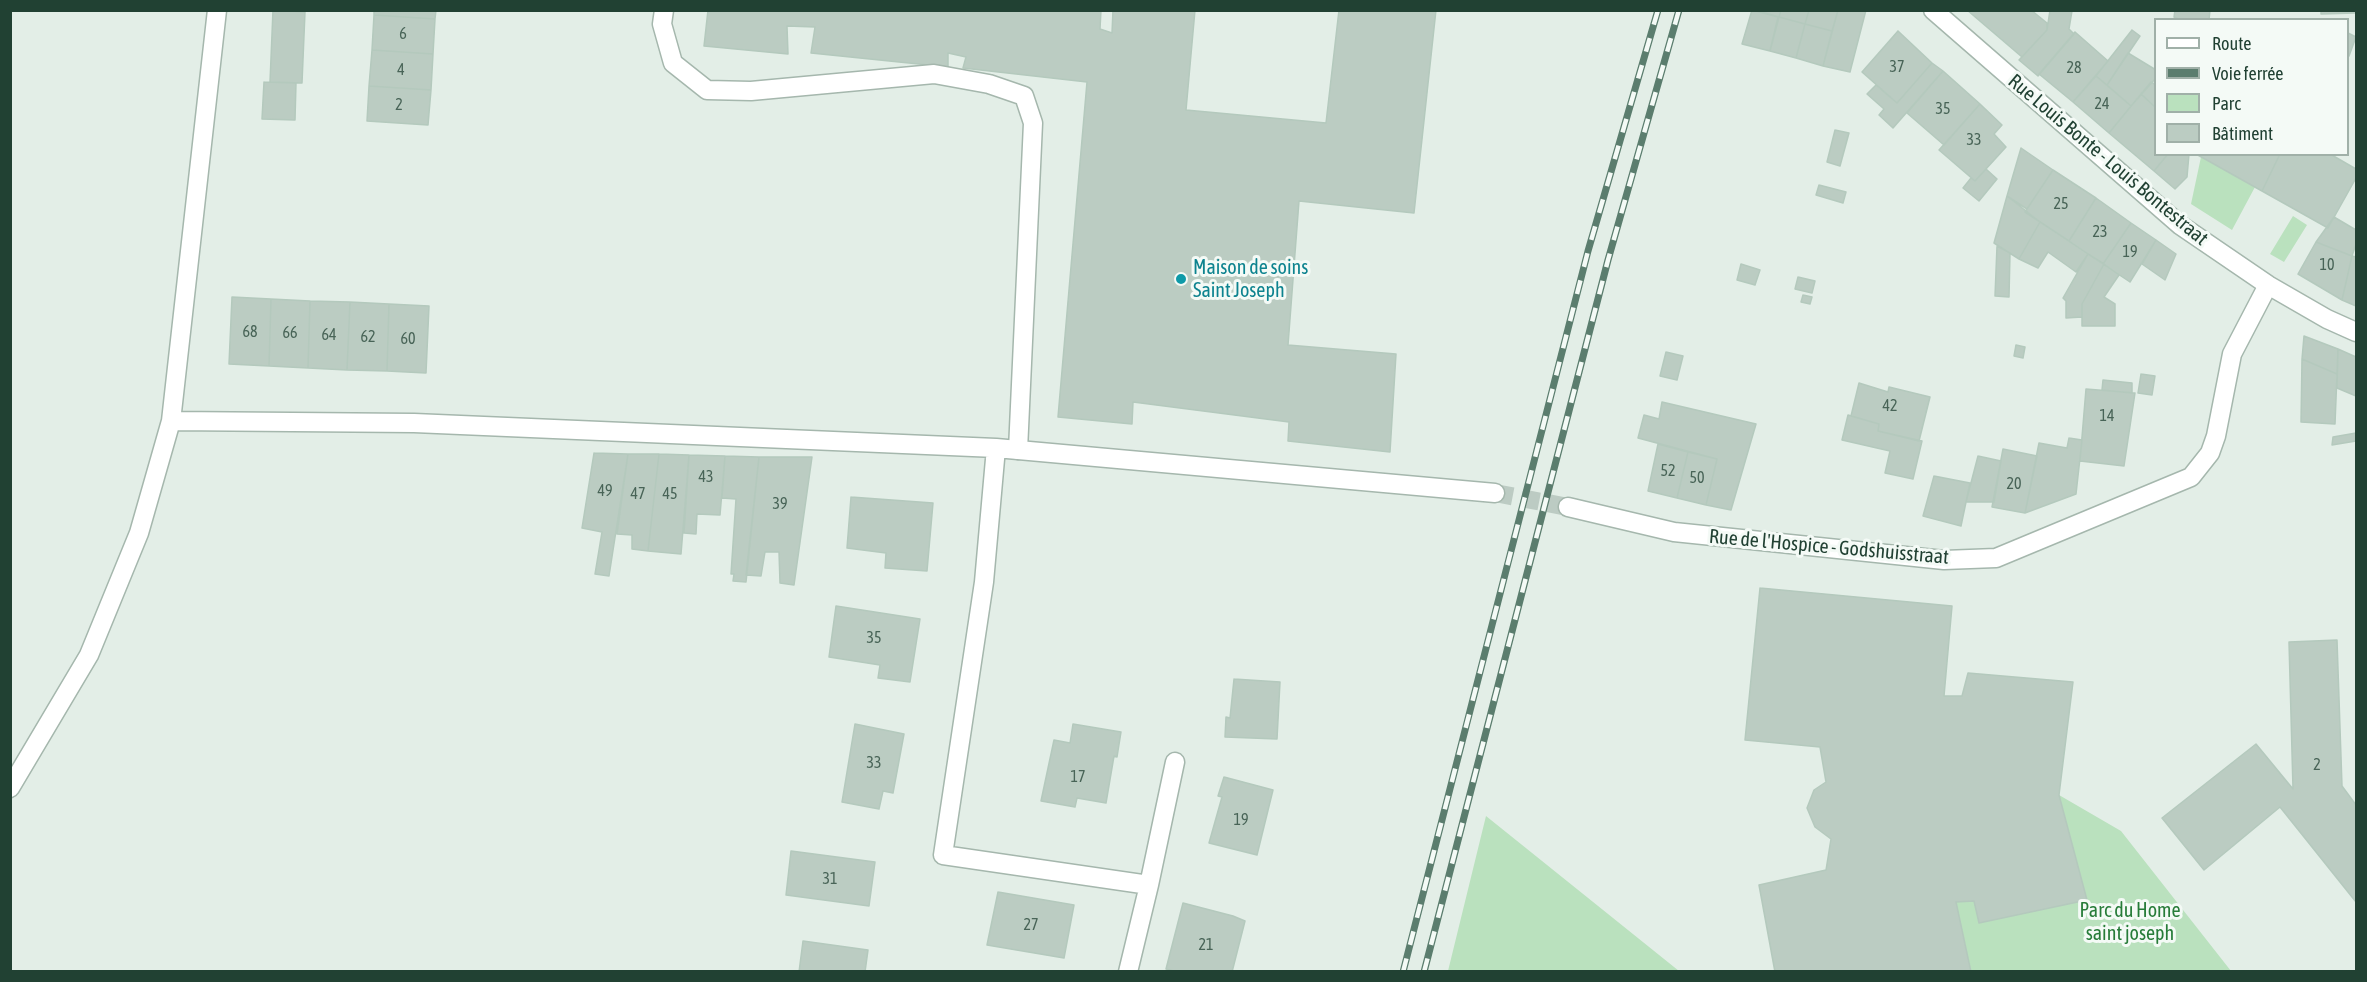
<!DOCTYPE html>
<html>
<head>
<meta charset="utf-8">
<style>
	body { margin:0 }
	#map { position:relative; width:2367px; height:982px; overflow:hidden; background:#e3eee7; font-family:"Asap Condensed",sans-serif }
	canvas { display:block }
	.frame { position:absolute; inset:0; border:12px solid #214133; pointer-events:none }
	.legend { position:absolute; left:2154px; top:18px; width:195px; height:138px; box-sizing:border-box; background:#f4faf6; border:2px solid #a0b0a8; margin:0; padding:8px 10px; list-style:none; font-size:18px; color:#214133 }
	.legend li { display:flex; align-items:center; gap:12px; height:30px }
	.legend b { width:30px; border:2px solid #a0b0a8 }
</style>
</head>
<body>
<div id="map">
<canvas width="2367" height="982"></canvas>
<div class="frame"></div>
<ul class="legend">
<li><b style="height:8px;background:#fff"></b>Route</li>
<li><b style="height:8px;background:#5b7d6e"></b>Voie ferrée</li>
<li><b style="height:16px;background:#bae1be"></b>Parc</li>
<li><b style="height:16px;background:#bbccc2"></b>Bâtiment</li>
</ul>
</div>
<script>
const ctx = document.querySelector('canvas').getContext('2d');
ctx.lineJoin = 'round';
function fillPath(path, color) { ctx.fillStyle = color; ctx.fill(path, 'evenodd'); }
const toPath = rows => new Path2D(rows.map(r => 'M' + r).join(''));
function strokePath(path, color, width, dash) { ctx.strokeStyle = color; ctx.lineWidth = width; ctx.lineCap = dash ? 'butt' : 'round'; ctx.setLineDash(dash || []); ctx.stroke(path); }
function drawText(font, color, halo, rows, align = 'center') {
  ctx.font = font + ' "Asap Condensed",sans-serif'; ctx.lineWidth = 6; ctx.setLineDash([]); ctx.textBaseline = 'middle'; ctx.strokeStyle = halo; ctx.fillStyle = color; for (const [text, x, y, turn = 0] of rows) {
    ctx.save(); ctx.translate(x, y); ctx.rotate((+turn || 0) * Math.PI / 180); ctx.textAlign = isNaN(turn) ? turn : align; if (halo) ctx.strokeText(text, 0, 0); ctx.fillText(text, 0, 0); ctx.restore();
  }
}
fillPath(toPath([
	[2201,157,2255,187,2232,230,2191,204],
	[2293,216,2307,225,2284,262,2270,254],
	[2059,795,2121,831,2231,971,1971,971,1956,902,1974,901,1979,923,2087,900],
	[1486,816,1679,971,1448,971]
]), '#bae1be');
const building = toPath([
	[273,10,305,12,302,83,270,82,273,10],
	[374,10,436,10,435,19,374,15,374,10],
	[708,10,1101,10,1100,29,1112,33,1113,10,1195,10,1186,110,1326,123,1339,10,1436,10,1414,213,1299,201,1288,345,1396,354,1390,452,1288,441,1289,422,1133,402,1132,424,1058,417,1087,82,963,68,966,57,948,53,948,67,811,53,815,27,787,26,788,54,704,46,708,10],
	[1752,10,1778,17,1770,51,1742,44,1752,10],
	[1755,10,1781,10,1779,17,1755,10],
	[1781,10,1809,10,1805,24,1779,17,1781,10],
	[1809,10,1838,10,1832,31,1805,24,1809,10],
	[1838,10,1866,10,1850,72,1823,66,1838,10],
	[1967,10,2031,10,2047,23,2047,30,2022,57,1967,10],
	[2050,10,2072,11,2069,29,2074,34,2038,76,2019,60,2047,30,2050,10],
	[2175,10,2210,10,2209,20,2181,20,2174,17,2175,10],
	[2321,10,2355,10,2355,13,2321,14,2321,10],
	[374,15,435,19,433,54,372,50,374,15],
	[1779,17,1805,24,1796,58,1770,51,1779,17],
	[1805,24,1832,31,1823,66,1796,58,1805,24],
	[2132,30,2140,36,2107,85,2096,76,2132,30],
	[1898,31,1932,63,1897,103,1862,72,1898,31],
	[2075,32,2108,61,2073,102,2039,74,2075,32],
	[2348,33,2356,37,2349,56,2348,55,2348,33],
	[372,50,433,54,431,90,369,86,372,50],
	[2128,53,2156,70,2156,78,2131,106,2107,85,2128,53],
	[1932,63,1943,71,1893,128,1879,115,1884,109,1867,94,1876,85,1897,103,1932,63],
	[1943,71,1980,104,1944,145,1907,113,1943,71],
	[2096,76,2131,106,2109,133,2073,102,2096,76],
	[264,82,296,83,295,120,262,119,264,82],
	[2151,82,2156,85,2156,108,2141,94,2151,82],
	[369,86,431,90,428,125,367,121,369,86],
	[2141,94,2156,108,2156,154,2168,154,2154,171,2109,133,2141,94],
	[1980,104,2002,125,1994,134,2006,147,1975,181,1939,150,1980,104],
	[1835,130,1849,133,1840,166,1827,162,1835,130],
	[2021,148,2053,170,2027,209,2007,196,2021,148],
	[2168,154,2189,154,2187,177,2175,189,2154,171,2168,154],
	[2196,154,2280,154,2262,191,2196,154],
	[2280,154,2330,154,2356,169,2356,178,2328,228,2262,191,2280,154],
	[1986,169,1997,179,1979,201,1963,188,1971,178,1975,181,1986,169],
	[2053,170,2096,198,2069,241,2025,212,2053,170],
	[1819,185,1846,192,1843,203,1816,195,1819,185],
	[2007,196,2040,222,2019,259,1994,243,2007,196],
	[2096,198,2131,223,2103,264,2069,241,2096,198],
	[2334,217,2356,230,2356,244,2352,256,2316,242,2334,217],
	[2040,222,2088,254,2076,272,2048,252,2038,268,2019,259,2040,222],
	[2131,223,2156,240,2130,282,2103,264,2131,223],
	[2156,240,2176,254,2165,280,2142,264,2156,240],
	[2316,242,2352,256,2342,300,2298,274,2316,242],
	[1997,246,2010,253,2009,297,1995,296,1997,246],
	[2088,254,2104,264,2082,304,2082,317,2066,318,2066,301,2063,298,2088,254],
	[2352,256,2356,257,2356,306,2342,300,2352,256],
	[1741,264,1760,270,1755,285,1737,280,1741,264],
	[2104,264,2119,275,2104,297,2115,304,2115,326,2082,326,2082,304,2104,264],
	[1798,277,1815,281,1812,293,1795,289,1798,277],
	[1803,295,1812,297,1810,304,1801,302,1803,295],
	[232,297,271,299,269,366,229,364,232,297],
	[271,299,310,301,308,368,269,366,271,299],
	[310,301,350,302,347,370,308,368,310,301],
	[350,302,389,304,387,371,347,370,350,302],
	[389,304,429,306,426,373,387,371,389,304],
	[2304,336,2338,349,2337,374,2302,359,2304,336],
	[2016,345,2025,347,2023,358,2014,356,2016,345],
	[2338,349,2356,357,2356,396,2337,388,2338,349],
	[1666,352,1683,356,1677,380,1660,376,1666,352],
	[2302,359,2337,374,2335,424,2301,422,2302,359],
	[2141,374,2155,376,2152,395,2138,393,2141,374],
	[2103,380,2132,383,2132,393,2102,390,2103,380],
	[1859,383,1888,392,1889,387,1930,397,1919,441,1878,431,1879,424,1851,416,1859,383],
	[2086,389,2135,393,2124,466,2080,461,2086,389],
	[1662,402,1756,424,1731,510,1706,505,1717,459,1638,438,1644,415,1659,419,1662,402],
	[1848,415,1879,424,1878,431,1922,441,1913,479,1885,473,1890,451,1842,440,1848,415],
	[2356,433,2356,441,2332,445,2333,437,2356,433],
	[2069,438,2082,440,2076,494,2025,513,2039,443,2067,448,2069,438],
	[1658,444,1688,452,1677,498,1648,491,1658,444],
	[2003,449,2037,456,2025,513,1992,507,2003,449],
	[1688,452,1717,459,1706,505,1677,498,1688,452],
	[594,453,628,454,609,576,595,574,602,532,582,528,594,453],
	[628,454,659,454,648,551,632,549,632,535,617,534,628,454],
	[659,454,689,455,681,554,648,551,659,454],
	[689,455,725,456,720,515,697,514,696,534,684,533,689,455],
	[725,456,759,457,746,582,733,581,734,574,731,574,736,499,722,498,725,456],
	[1978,456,2001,461,1994,502,1966,502,1978,456],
	[759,457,812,457,794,585,780,583,779,552,765,552,761,576,746,575,759,457],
	[1934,476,1970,483,1961,526,1923,516,1934,476],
	[851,497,933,503,927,571,885,568,886,553,847,548,851,497],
	[1760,588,1952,606,1944,696,1962,696,1968,673,2073,682,2059,795,2087,900,1979,923,1974,901,1956,902,1971,972,1775,972,1759,885,1826,870,1831,839,1815,827,1807,808,1814,790,1826,782,1820,747,1745,740,1760,588],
	[836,606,920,619,910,682,878,678,880,665,829,657,836,606],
	[2337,640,2342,786,2356,805,2356,902,2280,807,2204,870,2162,818,2256,744,2293,789,2289,642,2337,640],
	[1234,679,1280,682,1277,739,1225,737,1226,717,1230,718,1234,679],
	[855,724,904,734,893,793,883,791,879,809,842,802,855,724],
	[1073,724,1121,732,1117,757,1114,756,1106,803,1077,798,1075,807,1041,801,1054,740,1070,743,1073,724],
	[1224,777,1273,790,1257,855,1209,843,1222,797,1218,796,1224,777],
	[791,851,875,862,869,906,786,895,791,851],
	[998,892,1074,905,1064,958,987,945,998,892],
	[1183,903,1233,916,1245,921,1232,972,1177,972,1166,969,1183,903],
	[803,941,868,950,865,972,799,972,803,941]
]);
fillPath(building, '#bbccc2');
strokePath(building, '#b4c9bd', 1.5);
strokePath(toPath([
	[1495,493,1568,507]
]), '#bccbc3', 18, [18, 9]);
const lane = toPath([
	[664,10,662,24,673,63,707,90,751,91,934,74,989,84,1024,96,1033,123,1018,450]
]);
const street = toPath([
	[1933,10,2180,225,2268,285,2327,319,2356,332],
	[171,421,414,423,996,448,1495,493],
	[996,448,984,582,943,855,1149,885,1128,972],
	[1568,507,1674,532,1944,560,1996,558,2191,477,2210,453,2216,436,2232,354,2268,285],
	[10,788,89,655,139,533,171,421,217,10],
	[1149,885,1175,762]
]);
strokePath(lane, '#a5b7ad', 21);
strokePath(street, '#a5b7ad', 21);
strokePath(lane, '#fff', 18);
strokePath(street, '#fff', 18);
const rail = toPath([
	[1403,972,1588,251,1658,10],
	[1424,972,1608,260,1679,10]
]);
strokePath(rail, '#5b7d6e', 7);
strokePath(rail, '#f4faf6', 4.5, [14]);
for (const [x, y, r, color] of [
	[1181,279,6,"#0f9aa8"]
]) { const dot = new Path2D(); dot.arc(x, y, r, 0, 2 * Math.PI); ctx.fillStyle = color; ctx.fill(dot); strokePath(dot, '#f4faf6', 2); }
drawText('16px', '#486457', null, [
	["6",403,34],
	["37",1897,67],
	["28",2074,68],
	["4",401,70],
	["24",2102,104],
	["2",399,105],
	["35",1943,109],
	["33",1974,140],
	["25",2061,204],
	["23",2100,232],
	["19",2130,252],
	["10",2327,265],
	["68",250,332],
	["66",290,333],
	["64",329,335],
	["62",368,337],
	["60",408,339],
	["42",1890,406],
	["14",2107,416],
	["52",1668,471],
	["43",706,477],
	["50",1697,478],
	["20",2014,484],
	["49",605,491],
	["47",638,494],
	["45",670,494],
	["39",780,504],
	["35",874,638],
	["33",874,763],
	["2",2317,765],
	["17",1078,777],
	["19",1241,820],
	["31",830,879],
	["27",1031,925],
	["21",1206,945]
]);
drawText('20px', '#214133', '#f4faf6', [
	["Rue Louis Bonte - Louis Bontestraat",2108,160,40],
	["Rue de l'Hospice - Godshuisstraat",1829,547,5]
]);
drawText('20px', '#0d838f', '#f4faf6', [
	["Maison de soins",1193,268],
	["Saint Joseph",1193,291]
], 'left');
drawText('20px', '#277c39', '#f4faf6', [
	["Parc du Home",2130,911],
	["saint joseph",2130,934]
]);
</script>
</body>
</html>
